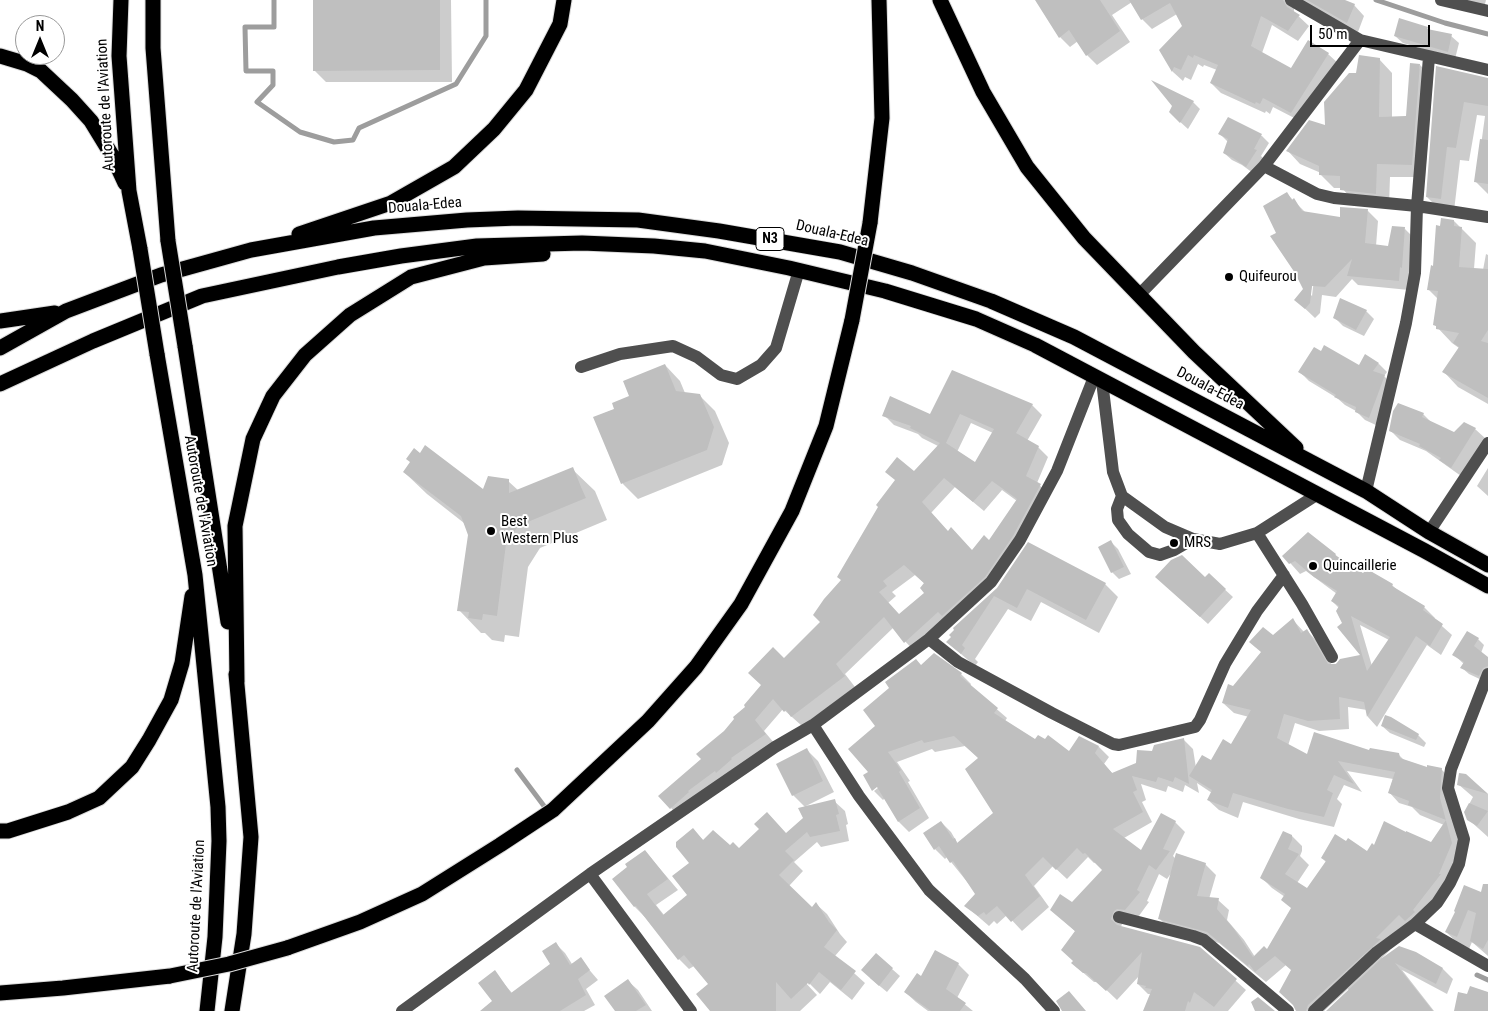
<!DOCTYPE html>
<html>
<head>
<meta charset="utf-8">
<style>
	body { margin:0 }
	#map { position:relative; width:1488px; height:1011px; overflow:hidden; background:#fff; font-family:"Roboto Condensed",sans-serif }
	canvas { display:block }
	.north { position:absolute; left:15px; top:15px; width:50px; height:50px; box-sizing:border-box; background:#fff; border:1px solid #999; border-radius:50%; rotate:0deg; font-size:14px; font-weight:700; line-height:20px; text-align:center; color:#000 }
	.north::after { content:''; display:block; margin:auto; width:18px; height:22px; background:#000; clip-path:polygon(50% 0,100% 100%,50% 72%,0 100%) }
	.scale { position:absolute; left:1310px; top:25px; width:120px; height:22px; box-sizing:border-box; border:2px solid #000; border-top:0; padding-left:6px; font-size:15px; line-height:18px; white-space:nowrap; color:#000; -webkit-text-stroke:4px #fff; paint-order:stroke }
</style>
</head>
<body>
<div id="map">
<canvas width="1488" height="1011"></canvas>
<div class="north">N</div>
<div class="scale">50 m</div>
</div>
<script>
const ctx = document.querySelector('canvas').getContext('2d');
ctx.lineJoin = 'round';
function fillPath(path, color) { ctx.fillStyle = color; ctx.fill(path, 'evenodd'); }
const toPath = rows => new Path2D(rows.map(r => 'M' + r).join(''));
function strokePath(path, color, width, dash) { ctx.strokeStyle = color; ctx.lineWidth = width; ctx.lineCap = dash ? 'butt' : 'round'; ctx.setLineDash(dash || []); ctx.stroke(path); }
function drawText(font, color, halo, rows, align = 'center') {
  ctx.font = font + ' "Roboto Condensed",sans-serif'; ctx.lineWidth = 4; ctx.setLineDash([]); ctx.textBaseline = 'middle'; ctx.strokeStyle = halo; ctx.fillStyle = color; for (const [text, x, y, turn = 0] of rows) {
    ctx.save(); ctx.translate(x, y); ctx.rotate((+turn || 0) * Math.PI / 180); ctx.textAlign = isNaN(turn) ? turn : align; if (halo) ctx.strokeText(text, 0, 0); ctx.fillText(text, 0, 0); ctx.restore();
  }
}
fillPath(toPath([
	[314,0,451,0,452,82,326,82,314,70],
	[1037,0,1342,0,1354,5,1364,16,1358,32,1294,7,1294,12,1309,26,1298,41,1272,25,1262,53,1291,70,1309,42,1328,54,1339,64,1302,122,1273,107,1270,114,1266,111,1265,113,1221,93,1211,83,1217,70,1204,65,1203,67,1198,64,1191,80,1185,77,1183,81,1173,72,1160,50,1184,26,1177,14,1152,29,1142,19,1132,2,1112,15,1130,42,1097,65,1087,55,1078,41,1070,47,1060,37],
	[1452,0,1486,0,1484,8],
	[1427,28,1430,31,1451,36,1459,43,1455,59,1403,43,1395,36],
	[1379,59,1392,73,1392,118,1407,118,1420,65,1433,78,1425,177,1390,177,1389,206,1355,203,1342,188,1334,188,1321,175,1321,173,1300,164,1288,151,1326,127,1357,75],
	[1438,68,1488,79,1488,194,1476,182,1485,116,1477,115,1469,161,1460,160,1454,211,1440,210,1427,197],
	[1193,102,1200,109,1188,129,1178,120],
	[1228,119,1262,136,1269,143,1261,156,1264,159,1253,173,1242,165,1232,160,1224,153,1228,142,1220,134],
	[1287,194,1306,213,1342,218,1368,211,1378,221,1376,246,1389,248,1405,229,1415,239,1409,290,1358,285,1352,279,1336,297,1322,295,1320,313,1315,318,1296,300,1305,289,1278,233],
	[1314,279,1312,296,1310,294],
	[1454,221,1476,243,1474,269,1483,270,1486,254,1488,255,1488,404,1458,387,1444,372,1459,348,1452,343,1435,325,1438,299,1428,289,1435,267,1441,227],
	[1366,311,1374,319,1364,336,1343,326,1335,318],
	[1379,364,1387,372,1384,376,1393,385,1378,426,1365,420,1356,411,1345,405,1337,398,1309,381,1300,372],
	[665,365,680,381,685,393,699,395,715,411,729,443,722,465,638,499,623,484,595,417,615,409],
	[1032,405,1042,415,1027,441,1038,447,1048,457,1037,483,1050,495,1023,546,915,652,893,628,845,674,855,687,802,726,783,709,764,731,775,744,681,818,671,808,702,759,747,707,784,659,821,622,843,580,914,473,938,446,922,438,918,434,894,425,884,415,930,416],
	[971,423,993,433,976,464,957,452],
	[955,487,984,511,1002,490,1017,501,990,541,972,551,948,532,931,513],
	[915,575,925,584,926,593,900,616,888,603,896,596,892,592],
	[1423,414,1431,422,1455,434,1475,429,1485,438,1461,476,1426,451,1400,440,1390,430],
	[1488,468,1488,496,1477,486],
	[572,469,595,491,607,520,540,548,528,567,519,637,505,635,504,642,492,640,485,633,481,633,459,610,469,535,464,523,427,494,404,472,483,491,508,481,519,491],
	[1111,542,1118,549,1131,574,1119,579,1112,572],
	[1335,554,1341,561,1363,574,1392,585,1398,591,1424,607,1435,618,1434,619,1452,635,1441,655,1427,645,1377,727,1368,717,1367,710,1348,707,1349,729,1319,731,1295,723,1288,746,1307,756,1370,752,1398,754,1405,761,1428,769,1441,769,1452,780,1462,854,1449,884,1387,948,1390,950,1382,958,1443,969,1453,979,1447,994,1402,970,1434,1011,1328,1011,1349,991,1348,989,1324,1011,1296,1011,1292,970,1286,965,1266,982,1219,943,1169,929,1159,918,1172,872,1167,879,1159,874,1147,901,1149,902,1136,920,1123,921,1121,927,1199,948,1246,990,1228,1011,1144,1011,1151,994,1148,994,1138,984,1139,976,1117,1000,1098,982,1094,982,1072,963,1074,961,1076,932,1052,910,1072,903,1104,870,1096,862,1094,863,1088,857,1067,879,1053,866,1034,886,1049,907,1022,931,1007,915,997,924,994,921,989,926,966,906,977,894,947,857,945,859,935,849,941,822,951,832,958,844,994,813,979,758,965,746,935,752,932,749,897,762,910,781,908,782,929,818,909,832,899,822,885,798,883,800,874,791,883,784,874,788,873,790,870,773,876,726,921,666,961,674,971,684,970,686,1007,718,1005,721,1036,740,1069,753,1079,737,1099,747,1109,757,1104,764,1113,774,1137,764,1153,752,1183,739,1193,749,1196,768,1211,761,1232,745,1249,717,1234,713,1223,703,1273,637,1293,620,1304,632,1307,631,1317,641,1332,665,1362,656,1343,623,1339,608,1332,601,1337,594,1306,571,1300,574,1284,556],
	[1360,625,1389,640,1372,666],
	[1347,771,1393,779,1389,792,1399,803,1412,807,1420,815,1444,825,1431,843,1322,858,1326,862,1307,890,1297,883,1309,865,1300,856,1302,851,1302,846,1292,836,1262,878,1272,888,1285,897,1292,909,1267,951,1255,957,1244,940,1227,920,1229,910,1218,900,1209,899,1216,875,1205,864,1176,859,1173,856,1185,832,1175,822,1141,852,1124,838,1152,822,1142,802,1146,800,1141,784,1166,792,1168,786,1183,792,1185,785,1199,793,1197,783,1212,793,1208,800,1219,810,1238,818,1243,802,1299,819,1334,827,1342,804,1337,799,1344,785,1362,792],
	[1209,575,1233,597,1208,624,1164,584,1205,579],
	[1105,584,1118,597,1099,633,1041,602,1031,621,1008,609,975,659,978,662,975,666,947,642,999,588],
	[1478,639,1484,645,1481,653,1488,658,1488,677,1486,682,1469,674,1462,668,1464,664,1454,655],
	[1382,726,1418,735,1426,743,1424,747,1390,733],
	[807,750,818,761,834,792,806,806,834,801,845,811,848,824,846,825,849,841,821,847,817,842,794,862,803,871,789,886,812,908,816,904,827,914,840,934,847,942,835,956,865,983,852,1000,830,982,820,994,805,979,804,981,817,995,800,1011,711,1011,710,984,694,966,689,969,679,959,645,917,635,907,645,851,678,890,656,905,664,915,689,896,693,830,704,841,739,850,786,834,805,818,805,807,793,795],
	[1465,775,1488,794,1488,837,1468,819,1465,812,1473,797,1458,784],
	[1488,895,1488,956,1472,942,1469,949,1459,944,1446,932,1457,913],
	[556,944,565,953,572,964,580,959,598,980,586,989,595,1005,584,1011,482,1011,493,1002,494,972,512,993,552,965],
	[876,955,900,976,887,992,870,978],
	[958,964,969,975,957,998,973,1011,928,1011,916,1002,905,992,922,977],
	[628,981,638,990,652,1011,616,1011]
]), '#0003');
strokePath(toPath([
	[274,0,274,27,245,27,246,71,273,71,273,85,257,102,300,132,334,142,353,140,359,128,456,84,486,36,486,0],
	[1376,0,1445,23,1488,34],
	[517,770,544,806],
	[1477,975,1488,980]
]), '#9d9d9d', 5);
fillPath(toPath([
	[313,0,440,0,440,70,313,71],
	[1035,0,1100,0,1120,31,1086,56,1069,30,1059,38],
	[1129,0,1283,0,1287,7,1300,15,1297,18,1288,31,1261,16,1251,46,1291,68,1308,40,1329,53,1291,113,1263,98,1260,104,1256,102,1255,104,1210,83,1218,65,1194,55,1193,58,1188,55,1181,70,1174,67,1172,72,1159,50,1182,26,1170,3,1141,20],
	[1307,0,1345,0,1355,4,1347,23],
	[1399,18,1428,27,1427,29,1452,34,1448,52,1394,36],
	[1359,55,1380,58,1379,117,1406,116,1410,63,1420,64,1412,165,1377,164,1376,194,1340,190,1340,176,1319,175,1319,166,1286,151,1309,120,1325,125,1324,102,1349,73,1356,73],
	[1436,66,1488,78,1488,106,1464,102,1456,148,1447,147,1441,199,1426,197],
	[1151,80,1194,101,1180,123,1169,112,1172,106],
	[1228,117,1262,134,1254,149,1257,150,1246,167,1233,158,1223,153,1228,139,1218,134],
	[1480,139,1488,140,1488,184,1474,182],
	[1287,192,1292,200,1294,198,1302,211,1340,217,1340,207,1368,209,1365,243,1388,246,1392,226,1405,227,1402,268,1400,267,1399,281,1347,276,1352,259,1325,287,1312,286,1310,303,1305,309,1294,300,1303,289,1295,273,1270,236,1276,233,1263,206],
	[1441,218,1454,220,1454,226,1462,227,1459,267,1488,269,1488,330,1481,341,1488,343,1488,398,1442,372,1459,347,1453,343,1459,333,1436,329,1436,326,1433,325,1438,291,1427,290,1431,265,1433,266,1436,225,1440,226],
	[1340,298,1367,310,1356,330,1333,318],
	[1324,345,1359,365,1365,354,1379,363,1373,371,1385,375,1369,418,1355,412,1356,407,1334,397,1336,395,1298,372,1314,347,1321,351],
	[665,364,676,391,700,394,714,427,707,450,621,484,593,417,614,409,612,403,629,396,623,381],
	[952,370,1033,404,1016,433,1039,446,1026,476,1041,484,1013,536,985,577,942,616,938,612,904,643,884,617,836,664,845,676,791,717,786,710,784,712,773,699,755,720,766,734,731,758,732,759,716,773,715,771,688,791,689,792,670,809,658,796,701,759,696,754,724,731,734,719,733,717,745,707,744,705,761,685,748,673,773,647,784,658,820,622,813,615,824,599,841,580,837,577,878,507,876,505,895,480,885,472,897,457,914,471,940,443,910,428,911,426,882,416,890,396,930,414],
	[960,414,994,429,975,462,946,443],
	[944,478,973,502,992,481,1017,499,989,540,984,535,972,550,951,527,948,531,922,502],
	[904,565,924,583,920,588,924,593,899,614,879,592,887,586,883,581],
	[1398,403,1424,413,1422,417,1454,432,1464,422,1476,428,1451,468,1439,460,1441,458,1419,446,1420,444,1389,431,1393,411],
	[425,445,483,489,488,476,509,479,509,493,573,467,581,487,586,498,518,526,506,544,497,616,483,614,482,620,468,618,469,612,457,611,468,535,461,516,403,472,410,462,406,459,414,448,420,453],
	[1308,532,1336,554,1335,555,1363,573,1367,569,1393,584,1392,586,1425,606,1423,610,1443,624,1430,646,1416,636,1367,717,1364,702,1339,697,1340,719,1308,721,1284,714,1277,738,1307,754,1314,732,1369,750,1370,748,1399,753,1400,758,1427,767,1427,765,1442,768,1440,798,1452,843,1439,874,1441,874,1413,910,1415,912,1405,921,1399,915,1376,938,1381,939,1308,1005,1306,1011,1296,1011,1293,1005,1279,992,1291,970,1275,956,1255,972,1249,964,1248,966,1207,932,1158,919,1176,853,1206,863,1197,896,1219,898,1217,909,1234,929,1253,957,1264,946,1267,949,1291,908,1281,900,1285,894,1260,878,1283,831,1292,835,1292,840,1288,849,1299,854,1285,874,1307,888,1326,861,1321,858,1335,834,1346,841,1348,838,1367,851,1372,843,1374,845,1384,821,1406,832,1406,831,1431,842,1446,820,1408,805,1409,801,1388,793,1395,772,1338,761,1354,784,1334,775,1327,790,1333,793,1324,817,1288,809,1233,793,1228,808,1207,800,1212,790,1189,776,1202,755,1211,760,1223,739,1231,744,1251,710,1222,703,1228,684,1233,686,1261,652,1249,642,1263,627,1273,635,1293,618,1301,633,1307,629,1328,664,1336,664,1340,659,1360,655,1337,627,1342,623,1336,611,1339,606,1331,601,1337,591,1314,577,1295,561,1289,564,1282,556],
	[1351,616,1390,637,1367,671,1363,658],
	[1111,540,1124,567,1111,573,1098,547],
	[1028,542,1106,583,1086,620,1027,589,1017,608,994,596,962,645,965,648,961,654,946,642,951,637,949,635,954,630,953,628,997,588],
	[1182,555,1205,577,1209,573,1226,589,1200,617,1155,577,1171,560],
	[1467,631,1479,638,1474,646,1488,657,1488,666,1483,668,1479,676,1460,668,1464,662,1452,655],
	[934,653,962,673,960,676,998,708,994,713,1035,739,1038,735,1045,739,1048,735,1069,751,1079,736,1099,746,1095,753,1112,773,1136,763,1137,750,1152,751,1154,745,1184,738,1189,784,1175,777,1173,782,1158,777,1156,782,1132,776,1137,790,1133,792,1143,812,1113,829,1141,850,1161,813,1176,821,1163,849,1170,851,1156,870,1149,865,1137,890,1140,892,1125,910,1117,909,1114,911,1111,919,1117,925,1200,947,1237,979,1214,1007,1194,992,1190,1003,1188,1001,1185,1011,1143,1011,1152,989,1145,988,1146,986,1137,984,1142,952,1106,991,1086,973,1083,973,1071,963,1073,961,1061,950,1075,931,1050,910,1060,894,1072,902,1102,870,1085,853,1083,854,1077,848,1056,870,1043,857,1025,875,1040,896,1011,922,997,906,986,915,984,912,978,916,964,906,975,894,953,861,950,863,939,846,934,850,923,833,941,821,953,839,955,838,957,843,993,813,965,769,978,758,954,736,924,743,922,740,888,752,901,770,899,772,920,808,898,822,877,787,872,791,863,775,868,772,848,749,875,726,863,710,889,688,885,682,916,659,921,665],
	[1385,715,1391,717,1419,734,1416,740,1381,726],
	[807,748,823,781,792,796,776,764],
	[1459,773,1466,774,1488,794,1457,785],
	[835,799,839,814,836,815,840,831,810,837,807,832,785,851,794,860,779,875,812,907,816,902,829,922,837,930,824,947,856,971,841,990,819,972,809,985,808,983,791,999,776,982,776,1011,710,1011,696,994,708,984,684,955,678,960,636,906,634,907,612,879,627,867,625,864,645,850,668,879,647,894,663,915,687,895,672,876,689,863,676,847,676,842,693,828,703,840,713,830,730,845,733,842,739,848,759,829,754,824,767,812,786,833,803,818,798,808],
	[1469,803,1488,811,1477,826,1467,820,1464,812],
	[1483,884,1488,884,1488,940,1483,949,1470,941,1476,913,1468,910,1457,937,1445,932,1455,912,1454,911,1464,885,1481,892],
	[556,942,570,965,581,957,590,970,578,979,586,995,560,1011,480,1011,492,1001,478,983,495,970,511,993,550,964,542,951],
	[1399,946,1416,952,1443,968,1436,984,1395,963,1433,1011,1326,1011,1382,958],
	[935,950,959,963,946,989,966,1003,960,1011,931,1011,904,992,917,973,921,976],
	[876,953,893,968,879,986,861,970],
	[628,979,646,1005,636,1011,615,1011,604,996],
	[1470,986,1488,992,1488,1011,1454,1011,1458,992,1467,994],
	[1069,991,1086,1011,1062,1011,1056,1001],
	[1258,997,1275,1011,1255,1011,1251,1002]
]), '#bfbfbf');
const highway = toPath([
	[121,0,119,56,129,191,140,249],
	[153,0,153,48,168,241],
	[940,0,983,92,1027,167,1084,238,1194,352,1296,448],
	[0,56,27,64,41,71,72,100,91,121,113,157,125,183],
	[870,223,882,118,879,0],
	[299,234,391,203,454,167,494,129,526,90,560,24,564,0],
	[0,321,55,313],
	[185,346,228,622],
	[0,348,66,311,161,275,251,250,374,228,467,220,518,218,638,220,719,231,840,252,912,273,991,301,1074,337,1309,461,1366,491,1429,532,1488,565],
	[157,354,195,575,218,807,219,841,215,937,207,1011],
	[0,384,93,341,202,296,338,267,401,256,477,246,582,243,654,246,705,251,789,268,885,291,976,319,1035,345,1425,551,1488,586],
	[237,682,235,526,253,439,273,396,305,355,350,315,411,277,484,258,543,254],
	[0,831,8,831,68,812,99,798,132,767,149,740,171,700,182,663,192,596],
	[287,948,360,922,422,894,500,845,553,810,648,721,696,667,741,604,792,511,826,426,852,320],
	[0,993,63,988,170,976],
	[232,1011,244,934,251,837,236,674]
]);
strokePath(highway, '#dbdbdb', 17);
strokePath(toPath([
	[1291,0,1360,40,1488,70],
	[1441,0,1488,11],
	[1264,166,1317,194,1334,198,1417,206,1488,217],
	[1139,295,1264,166,1360,40],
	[581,367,620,354,673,346,697,357,721,375,737,379,761,365,776,348,799,270],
	[1102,381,1113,472,1122,496,1165,527,1193,539,1220,544,1257,533,1318,494],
	[1366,491,1406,323,1415,273,1417,206,1429,57],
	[1122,496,1117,509,1118,520,1128,534,1149,552,1160,555,1174,550,1193,539],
	[1429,532,1488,443],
	[1257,533,1302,604,1332,657],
	[929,639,958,662,1052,713,1113,744,1119,745,1195,727,1200,720,1225,664,1257,611,1284,575],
	[813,725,859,796,929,890,1025,979,1054,1011],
	[590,874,691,1011],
	[1119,917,1193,936,1204,940,1288,1011],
	[1415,924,1488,966],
	[402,1011,590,874,775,747,813,725,929,639,991,582,1020,540,1057,471,1094,377],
	[1314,1011,1377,952,1415,924,1437,903,1450,883,1459,864,1464,839,1448,788,1451,769,1488,674]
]), '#4f4f4f', 12);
strokePath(highway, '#000', 15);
const highwayBridge = toPath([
	[168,241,185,346],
	[140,249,157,354],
	[852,320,870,223],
	[170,976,229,964,287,948]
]);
strokePath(highwayBridge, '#dbdbdb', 17, []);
strokePath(highwayBridge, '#000', 15);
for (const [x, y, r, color] of [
	[1229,277,5,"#000"],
	[491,531,5,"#000"],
	[1174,543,5,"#000"],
	[1313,566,5,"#000"]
]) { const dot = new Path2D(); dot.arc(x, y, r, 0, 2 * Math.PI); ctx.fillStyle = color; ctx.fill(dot); strokePath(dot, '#fff', 2); }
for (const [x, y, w] of [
	[770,239,28]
]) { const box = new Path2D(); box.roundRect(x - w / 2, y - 11.5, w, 23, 4); ctx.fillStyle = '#fff'; ctx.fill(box); strokePath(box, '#000', 1); }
drawText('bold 14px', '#000', null, [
	["N3",770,239]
]);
drawText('15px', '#000', '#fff', [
	["Autoroute de l'Aviation",106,105,-93],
	["Douala-Edea",425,206,-5],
	["Douala-Edea",832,234,13],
	["Douala-Edea",1210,389,28],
	["Autoroute de l'Aviation",200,501,80],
	["Autoroute de l'Aviation",197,906,-87]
]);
drawText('15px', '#000', '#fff', [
	["Quifeurou",1239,277],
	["Best",501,522],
	["Western Plus",501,539],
	["MRS",1184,543],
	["Quincaillerie",1323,566]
], 'left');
</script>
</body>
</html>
